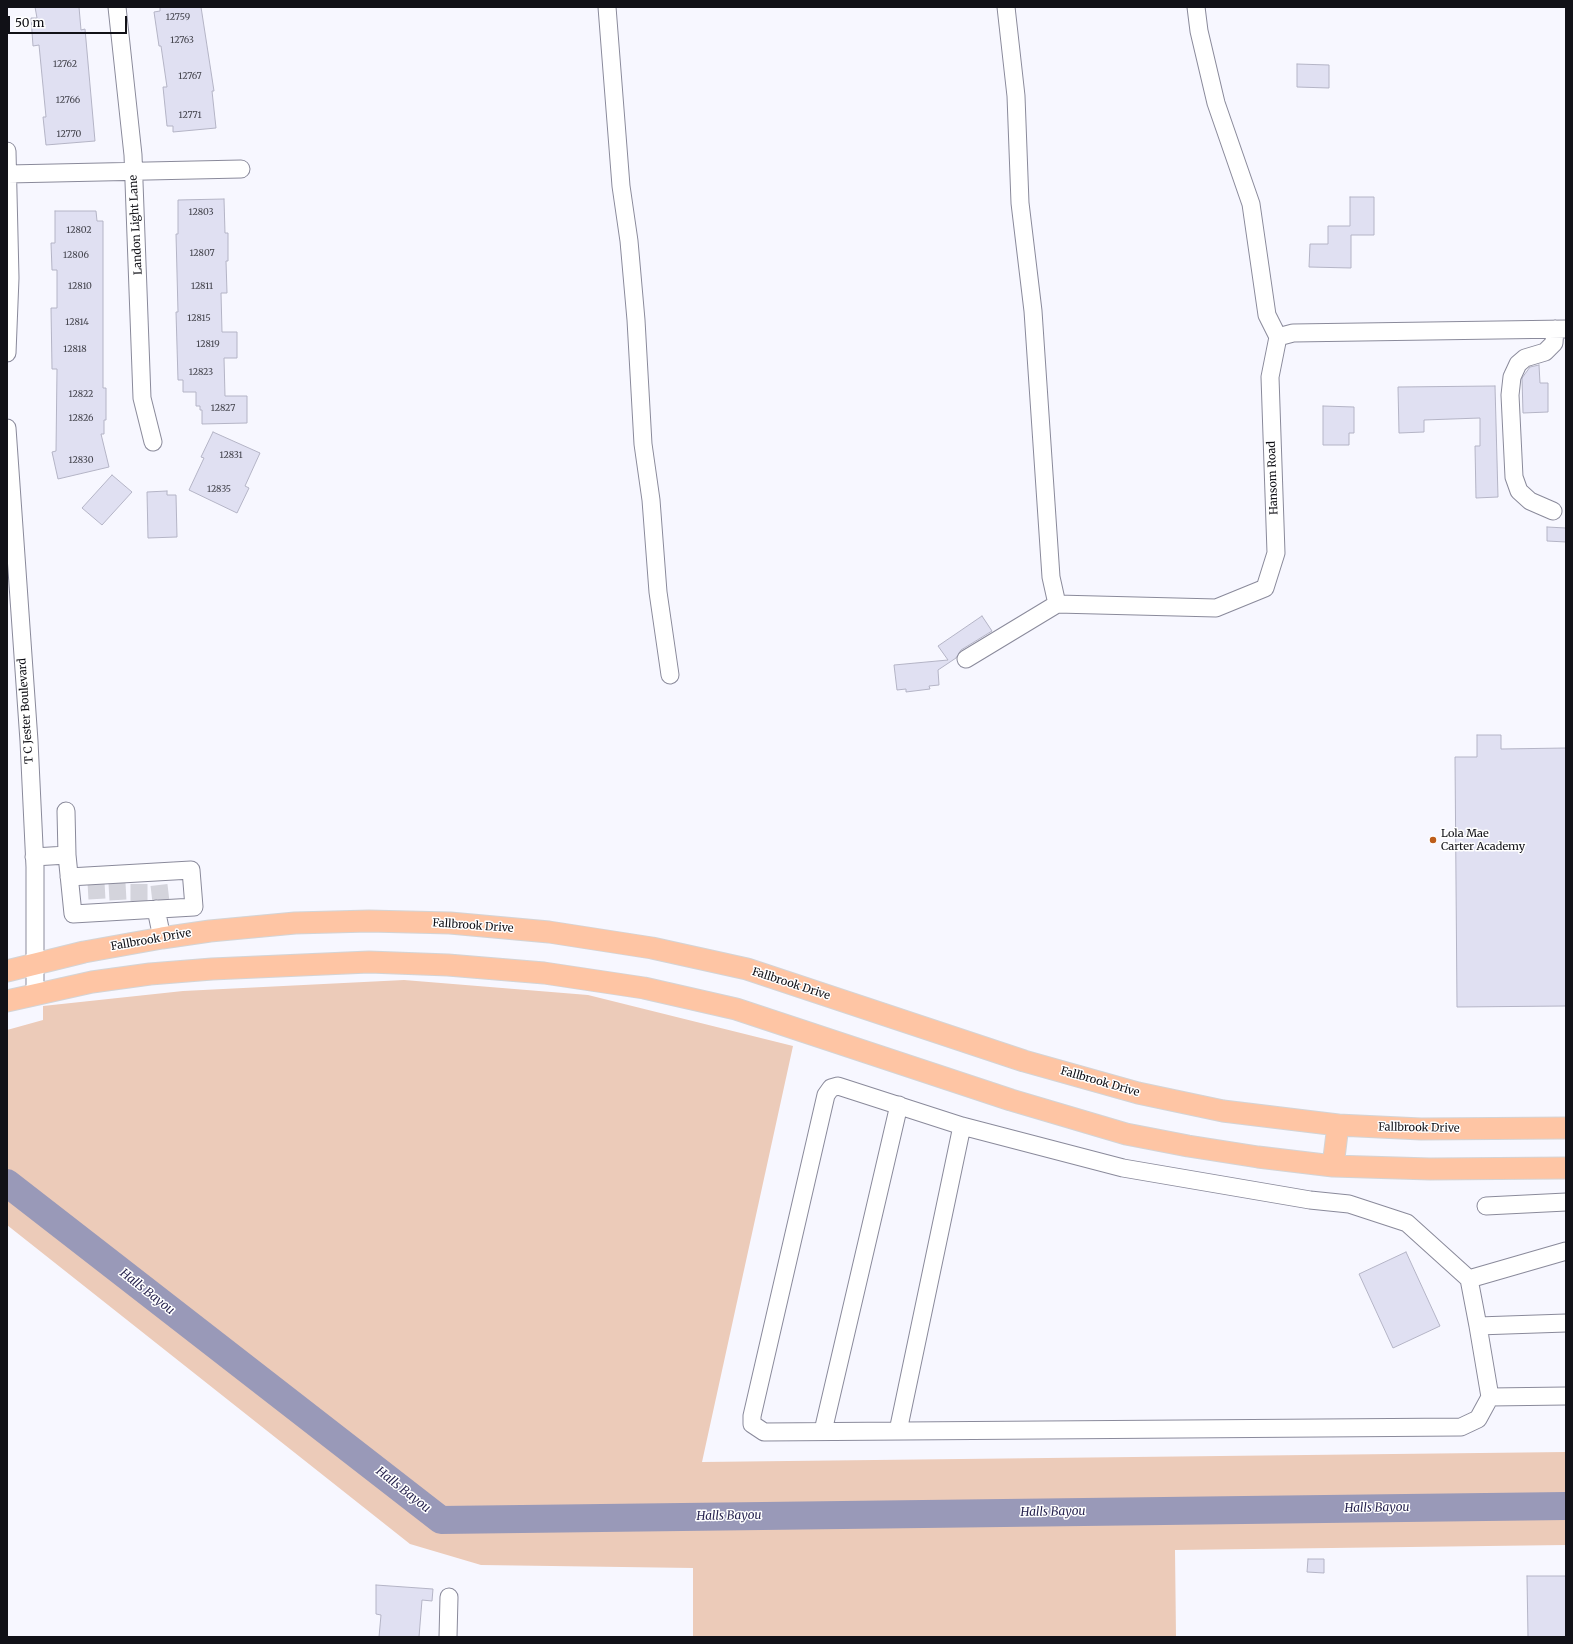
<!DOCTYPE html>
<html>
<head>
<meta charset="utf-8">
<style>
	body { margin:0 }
	#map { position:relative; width:1573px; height:1644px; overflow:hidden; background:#f7f7ff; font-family:Merriweather,serif }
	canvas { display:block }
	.frame { position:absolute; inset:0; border:8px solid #111117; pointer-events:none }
	.scale { position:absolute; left:8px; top:16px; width:119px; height:18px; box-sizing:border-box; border:2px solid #111117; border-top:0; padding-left:5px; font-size:12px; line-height:14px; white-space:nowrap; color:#111117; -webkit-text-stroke:3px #fff; paint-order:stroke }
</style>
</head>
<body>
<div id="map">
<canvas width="1573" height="1644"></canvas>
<div class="frame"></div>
<div class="scale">50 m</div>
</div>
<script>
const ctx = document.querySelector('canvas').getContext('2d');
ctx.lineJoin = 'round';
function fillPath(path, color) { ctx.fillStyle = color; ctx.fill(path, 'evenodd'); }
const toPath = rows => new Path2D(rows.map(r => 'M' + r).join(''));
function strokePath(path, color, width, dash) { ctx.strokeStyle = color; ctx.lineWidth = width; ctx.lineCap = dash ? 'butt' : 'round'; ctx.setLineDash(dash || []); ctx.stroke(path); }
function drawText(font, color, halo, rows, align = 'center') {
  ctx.font = font + ' Merriweather,serif'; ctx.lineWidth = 3; ctx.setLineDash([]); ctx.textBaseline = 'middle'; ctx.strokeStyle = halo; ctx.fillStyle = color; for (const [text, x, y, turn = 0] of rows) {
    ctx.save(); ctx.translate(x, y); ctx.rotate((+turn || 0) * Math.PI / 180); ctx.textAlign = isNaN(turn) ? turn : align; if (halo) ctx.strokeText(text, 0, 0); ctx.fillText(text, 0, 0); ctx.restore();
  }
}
fillPath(toPath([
	[404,980,588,995,793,1046,702,1462,1566,1452,1566,1545,1175,1550,1176,1637,693,1637,693,1568,481,1565,410,1544,7,1225,7,1030,43,1020,43,1006,183,991]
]), '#eccbb9');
strokePath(toPath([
	[7,1183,441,1520,1566,1506]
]), '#9999b8', 28);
const building = toPath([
	[35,7,79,7,81,30,85,29,95,141,46,145,43,117,46,117,39,45,33,46,31,18,37,18,35,7],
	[160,7,201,7,214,91,212,91,216,128,173,132,173,126,167,126,163,87,167,87,161,46,159,46,154,12,160,11,160,7],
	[1297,64,1329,65,1329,88,1297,87,1297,64],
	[1350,197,1374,197,1374,235,1351,235,1351,268,1309,267,1310,244,1328,244,1328,226,1350,226,1350,197],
	[224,199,225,233,228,233,228,261,226,261,227,293,221,293,222,332,237,332,237,358,224,358,225,396,247,396,247,423,202,424,202,410,200,410,200,406,196,406,196,392,183,392,183,380,178,380,176,312,178,312,176,234,178,234,178,200,224,199],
	[55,211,96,211,97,221,103,221,103,388,106,388,106,420,104,420,104,434,101,434,109,467,58,479,52,452,56,451,57,369,52,369,51,308,57,308,57,270,52,270,51,243,55,243,55,211],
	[1539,365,1540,383,1548,383,1548,412,1523,413,1522,378,1530,367,1539,365],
	[1495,386,1498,497,1476,498,1475,446,1480,446,1480,418,1424,420,1424,432,1399,433,1398,387,1495,386],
	[1323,406,1354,407,1354,433,1349,433,1349,445,1323,445,1323,406],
	[213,432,260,453,245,486,249,488,237,513,189,490,204,458,201,457,213,432],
	[112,475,132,492,102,525,82,508,112,475],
	[167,491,167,495,176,495,177,537,148,538,147,492,167,491],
	[1547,527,1566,528,1566,542,1547,541,1547,527],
	[982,616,992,631,961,650,956,658,938,670,939,685,929,686,930,689,906,692,906,689,897,690,894,665,948,660,938,646,982,616],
	[1477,735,1501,735,1501,749,1566,748,1566,1006,1457,1007,1455,757,1477,757,1477,735],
	[1406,1252,1440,1326,1393,1348,1359,1274,1406,1252],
	[1308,1559,1324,1559,1324,1573,1307,1572,1308,1559],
	[1527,1576,1566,1576,1566,1637,1528,1637,1527,1576],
	[376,1585,433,1589,432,1601,422,1600,419,1637,379,1637,381,1615,376,1614,376,1585]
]);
fillPath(building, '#e0e0f2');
strokePath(building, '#b4b4c6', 1);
strokePath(toPath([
	[96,882,97,900],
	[117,883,118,901],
	[139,884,139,901],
	[159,885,161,902]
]), '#d4d4dc', 17, [17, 8]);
const minor = toPath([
	[117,7,133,155,142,398,153,442],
	[607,7,621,186,629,241,636,320,643,444,651,500,658,592,670,675],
	[1006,7,1016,96,1020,203,1033,311,1051,577,1057,604],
	[1196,7,1199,31,1216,103,1251,204,1267,315,1278,337],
	[7,151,10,278,7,353],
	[8,174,241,169],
	[7,428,29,741,35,867,35,994],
	[1553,511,1530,501,1519,491,1514,477,1510,395,1512,377,1518,364,1525,358,1545,352,1554,343,1555,329],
	[966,659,1057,604,1216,608,1265,588,1276,553,1270,377,1278,337,1293,333,1566,329],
	[67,855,73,914,194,907,191,870,69,877],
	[34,857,67,855,66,811],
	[156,909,162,938],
	[1486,1206,1566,1202],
	[1469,1279,1566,1251],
	[1566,1323,1478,1326,1469,1279,1407,1223,1349,1204,1310,1200,1123,1168,962,1126,838,1086,831,1088,826,1095,752,1416,752,1424,764,1432,1461,1427,1478,1419,1490,1397,1566,1396],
	[1478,1326,1490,1397],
	[823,1431,899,1105],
	[898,1431,962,1126],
	[448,1637,449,1597]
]);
const major = toPath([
	[7,971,84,952,162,938,210,931,295,923,369,921,450,923,549,932,652,948,747,969,1024,1061,1138,1093,1223,1111,1338,1125,1421,1129,1566,1128],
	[7,1001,92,982,150,974,212,969,369,962,448,965,544,973,644,988,736,1009,1011,1100,1126,1134,1188,1146,1258,1157,1333,1166,1430,1169,1566,1168],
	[1333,1166,1338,1125]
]);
strokePath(minor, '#8a8a9b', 19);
strokePath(major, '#d4d4d5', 23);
strokePath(minor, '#fff', 17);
strokePath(major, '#fec5a4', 21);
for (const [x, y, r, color] of [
	[1433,840,4,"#bd5d1a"]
]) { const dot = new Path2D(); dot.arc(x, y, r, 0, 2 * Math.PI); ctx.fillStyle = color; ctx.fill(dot); strokePath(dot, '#fff', 1.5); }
drawText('9px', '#45454e', null, [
	["12759",178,17],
	["12763",182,40],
	["12762",65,64],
	["12767",190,76],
	["12766",68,100],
	["12771",190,115],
	["12770",69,134],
	["12803",201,212],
	["12802",79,230],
	["12807",202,253],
	["12806",76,255],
	["12810",80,286],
	["12811",202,286],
	["12815",199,318],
	["12814",77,322],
	["12819",208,344],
	["12818",75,349],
	["12823",201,372],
	["12822",81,394],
	["12827",223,408],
	["12826",81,418],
	["12831",231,455],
	["12830",81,460],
	["12835",219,489]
]);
drawText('11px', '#111117', '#fff', [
	["Landon Light Lane",136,225,-93],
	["Hansom Road",1273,478,-92],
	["T C Jester Boulevard",26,711,-94],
	["Fallbrook Drive",473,926,4],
	["Fallbrook Drive",151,940,-10],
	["Fallbrook Drive",791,984,18],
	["Fallbrook Drive",1100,1082,16],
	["Fallbrook Drive",1419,1128,1]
]);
drawText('11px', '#111117', '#fff', [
	["Lola Mae",1441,834],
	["Carter Academy",1441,847]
], 'left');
drawText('italic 12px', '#292550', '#fff', [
	["Halls Bayou",147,1292,38],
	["Halls Bayou",403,1490,38],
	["Halls Bayou",1377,1508,-1],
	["Halls Bayou",1053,1512,-1],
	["Halls Bayou",729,1516,-1]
]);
</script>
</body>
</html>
